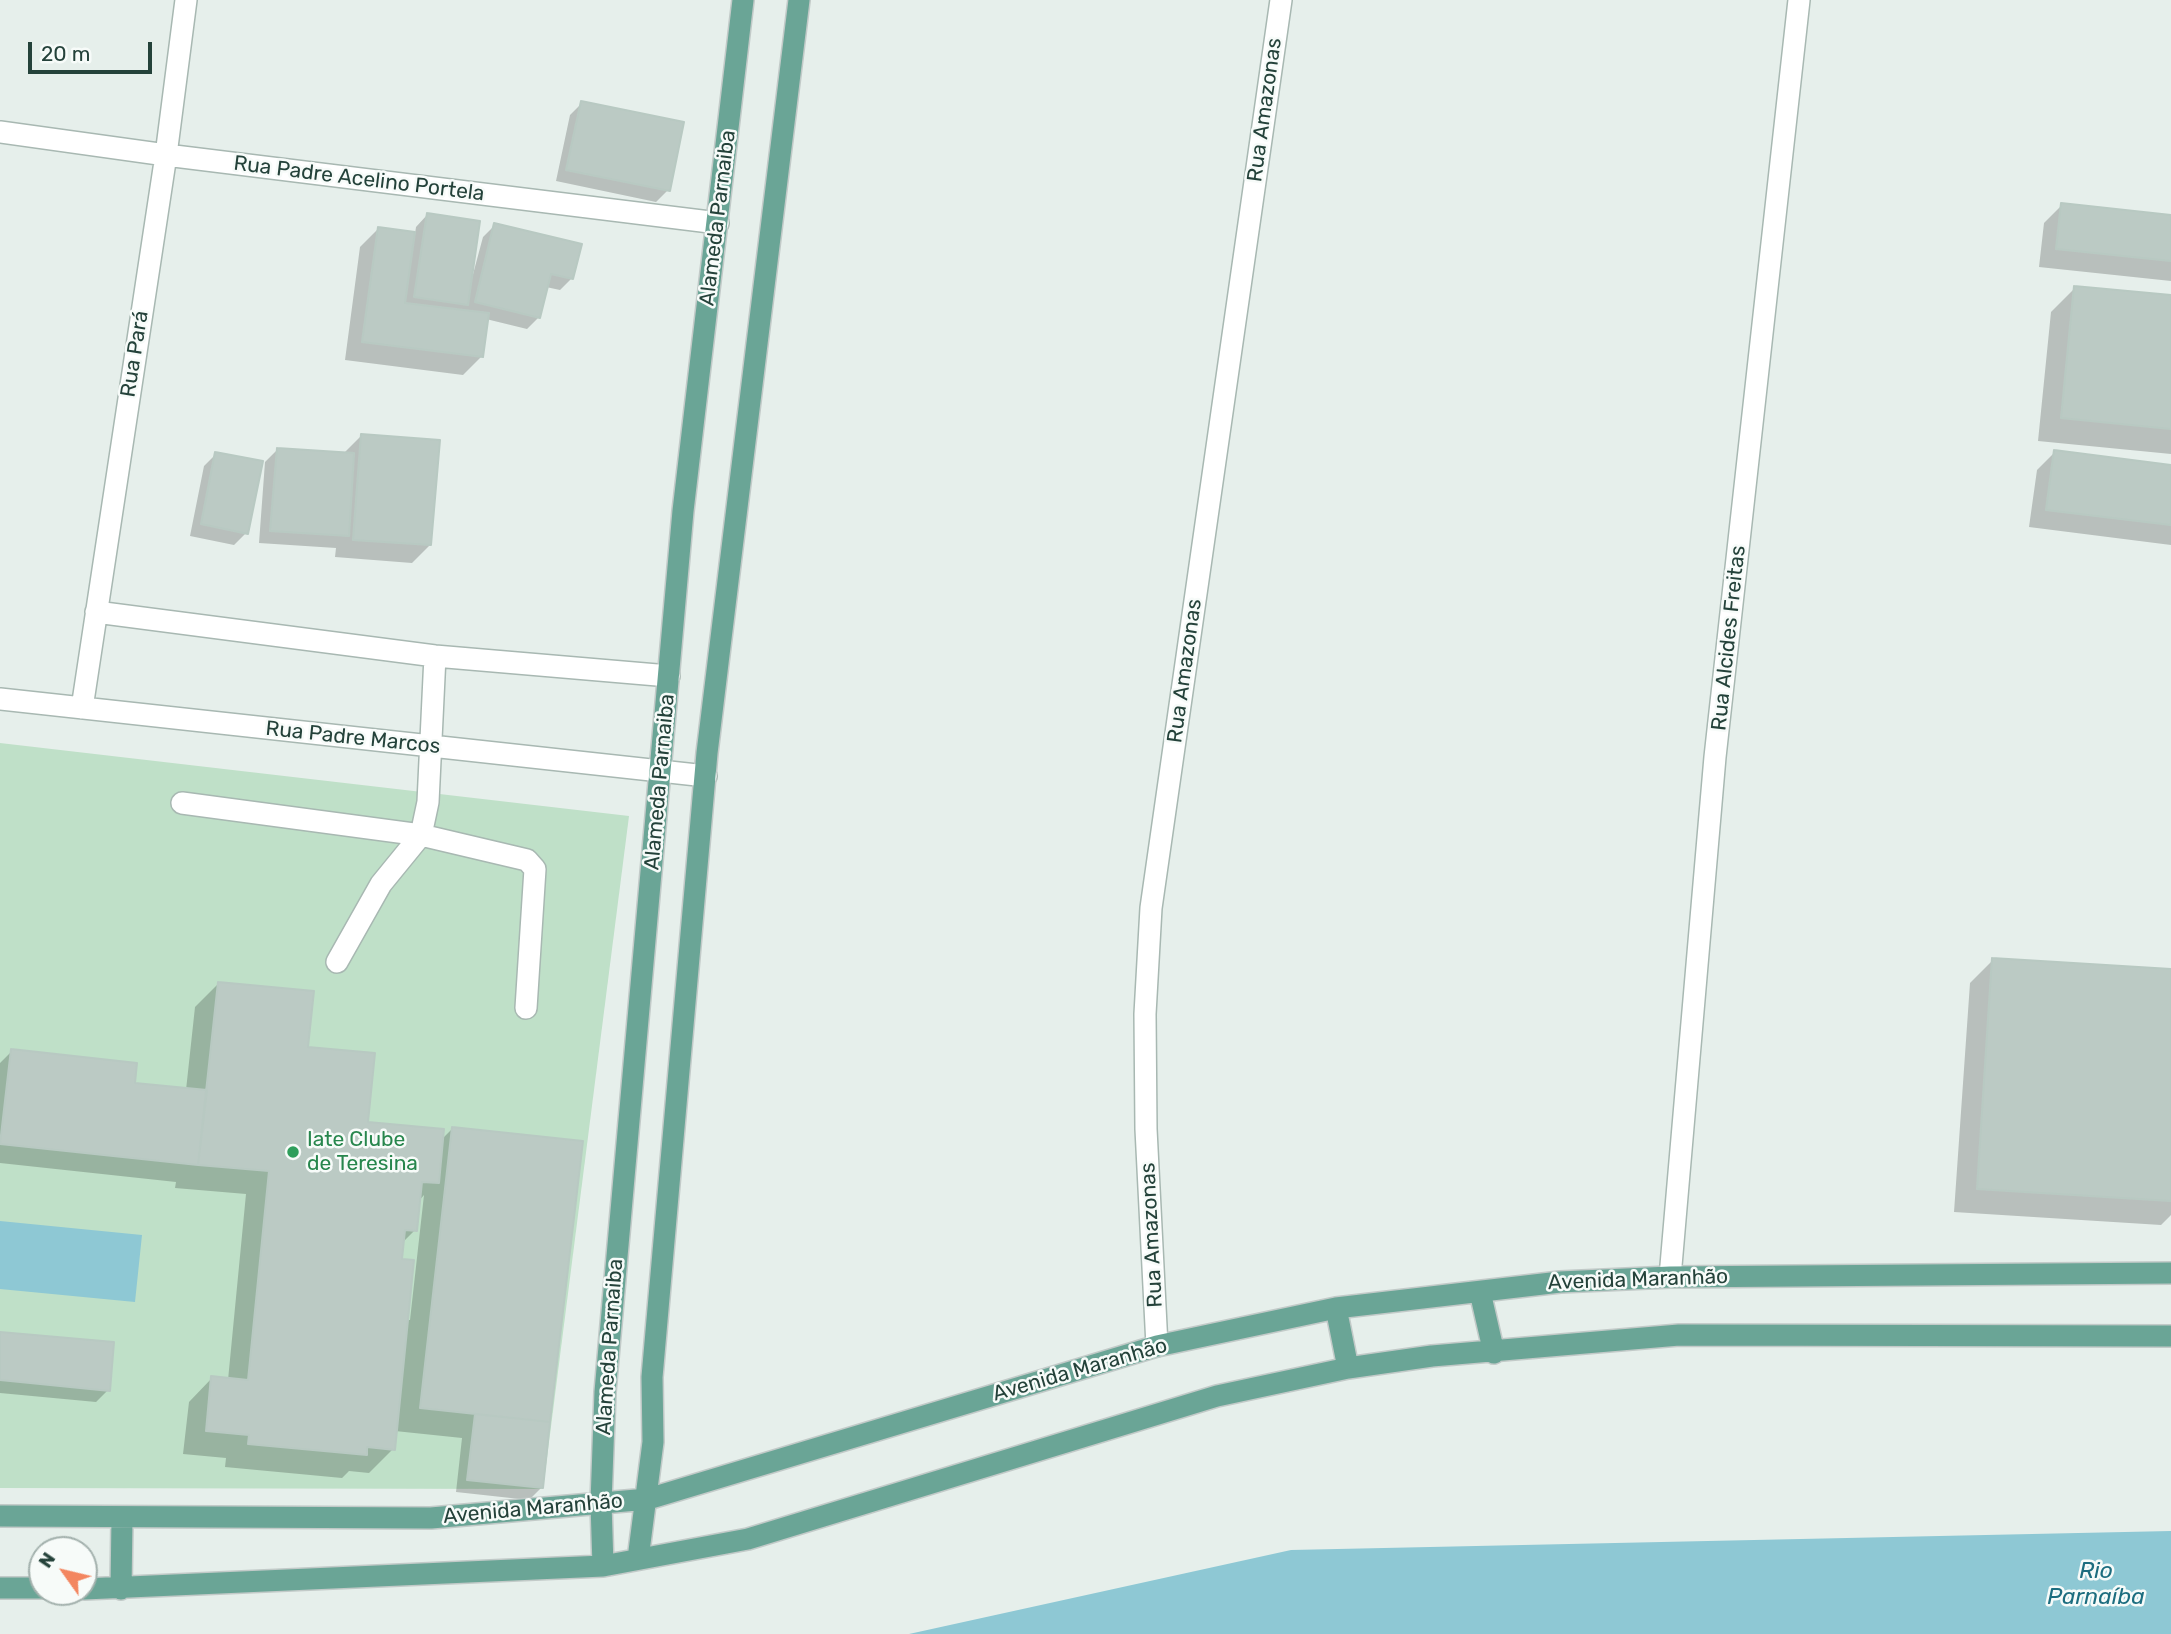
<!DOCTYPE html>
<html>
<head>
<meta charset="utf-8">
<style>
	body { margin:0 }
	#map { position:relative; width:2171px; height:1634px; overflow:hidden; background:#e6efeb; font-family:Rubik,sans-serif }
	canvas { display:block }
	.north { position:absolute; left:28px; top:1536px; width:70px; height:70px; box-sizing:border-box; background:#f7fbf9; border:2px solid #a3b1ad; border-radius:50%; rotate:304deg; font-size:19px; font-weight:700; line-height:28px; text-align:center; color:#24423a }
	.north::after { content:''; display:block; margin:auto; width:24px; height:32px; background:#f38660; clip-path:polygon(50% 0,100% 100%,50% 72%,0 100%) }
	.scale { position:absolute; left:28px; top:42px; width:124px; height:32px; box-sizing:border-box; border:4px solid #24423a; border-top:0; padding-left:9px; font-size:21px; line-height:24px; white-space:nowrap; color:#24423a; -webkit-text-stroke:5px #f7fbf9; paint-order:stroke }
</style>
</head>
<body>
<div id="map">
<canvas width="2171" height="1634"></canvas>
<div class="north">N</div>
<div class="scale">20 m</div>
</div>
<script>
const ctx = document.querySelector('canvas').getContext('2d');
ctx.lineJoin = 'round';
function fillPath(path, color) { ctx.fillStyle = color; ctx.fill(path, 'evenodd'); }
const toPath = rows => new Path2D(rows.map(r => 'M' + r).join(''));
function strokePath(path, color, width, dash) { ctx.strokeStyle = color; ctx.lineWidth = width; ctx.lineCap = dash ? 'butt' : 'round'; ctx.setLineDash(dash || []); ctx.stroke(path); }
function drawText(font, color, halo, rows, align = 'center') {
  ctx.font = font + ' Rubik,sans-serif'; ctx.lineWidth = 5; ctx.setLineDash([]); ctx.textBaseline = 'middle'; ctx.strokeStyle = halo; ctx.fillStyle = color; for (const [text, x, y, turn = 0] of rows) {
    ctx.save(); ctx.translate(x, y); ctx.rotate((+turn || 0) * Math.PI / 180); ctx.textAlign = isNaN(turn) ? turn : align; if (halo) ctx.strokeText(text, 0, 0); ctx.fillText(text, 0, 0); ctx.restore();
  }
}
fillPath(toPath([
	[0,743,629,816,543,1489,0,1488]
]), '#bfe0c8');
fillPath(toPath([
	[0,1221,142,1235,135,1302,0,1289],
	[2171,1531,2171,1634,909,1634,1291,1550]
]), '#8ec8d4');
fillPath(toPath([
	[582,103,668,190,656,202,556,181,570,115],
	[2062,205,2171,217,2171,281,2039,267,2044,223],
	[427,215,470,278,472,278,483,237,495,225,572,278,560,290,546,287,539,317,527,329,486,319,481,357,463,375,345,360,360,247,378,229,415,234,416,227],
	[2075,288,2171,297,2171,454,2038,441,2051,312],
	[361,436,430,545,412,563,335,557,336,548,259,543,265,462,277,450,343,454],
	[2055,452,2171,467,2171,545,2029,527,2037,470],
	[216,454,246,533,234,545,190,536,204,466],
	[1993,960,2171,971,2171,1215,2161,1225,1954,1212,1970,983],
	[218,984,307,1049,366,1124,441,1140,453,1128,581,1142,541,1488,529,1500,456,1492,462,1438,395,1431,393,1449,369,1473,349,1471,342,1478,225,1467,226,1458,183,1454,189,1402,212,1378,228,1380,246,1194,175,1188,176,1182,0,1163,0,1063,12,1051,133,1084,186,1090,195,1007],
	[424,1195,410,1320,406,1320,400,1260,402,1243,415,1230,418,1202],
	[0,1334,108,1390,96,1402,0,1393]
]), '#0003');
const building = toPath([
	[581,101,684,122,670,191,566,170,581,101],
	[2061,203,2171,215,2171,261,2056,249,2061,203],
	[427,213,480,221,468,305,414,297,427,213],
	[494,223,582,244,573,279,551,274,540,318,475,302,494,223],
	[378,227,415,232,405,303,489,313,483,357,362,342,378,227],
	[2074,286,2171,295,2171,429,2061,418,2074,286],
	[361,434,440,440,431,545,353,540,361,434],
	[277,448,354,453,349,536,270,531,277,448],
	[2054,450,2171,465,2171,525,2046,510,2054,450],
	[215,452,263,461,248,534,201,524,215,452],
	[1992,958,2171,969,2171,1201,1977,1189,1992,958],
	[218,982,314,991,308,1047,375,1053,368,1122,444,1129,439,1183,422,1182,417,1231,405,1230,402,1259,414,1260,395,1450,367,1447,367,1455,248,1444,249,1435,206,1431,211,1376,248,1380,269,1171,198,1165,218,982],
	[11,1049,137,1063,135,1083,207,1090,198,1165,0,1144,11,1049],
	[452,1127,583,1141,550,1422,420,1408,452,1127],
	[0,1332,114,1342,110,1391,0,1380,0,1332],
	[475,1414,550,1422,543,1488,467,1480,475,1414]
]);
fillPath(building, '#bbcac4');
strokePath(building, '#b8c9c2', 2);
const minor = toPath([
	[0,132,166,155,718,223],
	[96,612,435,656,669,676],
	[0,699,706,776],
	[82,708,166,155,186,0],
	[182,803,421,835,428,802,435,656],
	[337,962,381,884,421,835,527,860,535,869,526,1008],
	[1670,1277,1715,757,1799,0],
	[1157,1346,1146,1129,1145,1014,1151,908,1281,0]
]);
const major = toPath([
	[1480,1292,1494,1353],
	[1336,1308,1348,1368],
	[0,1516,431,1518,648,1499,1157,1346,1336,1308,1560,1282,1670,1277,2171,1273],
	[638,1559,653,1442,652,1377,707,753,799,0],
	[603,1566,601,1503,605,1392,683,511,743,0],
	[0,1588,42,1588],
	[84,1589,603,1566,748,1539,1217,1396,1348,1368,1432,1356,1679,1335,2171,1336],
	[121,1589,122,1519]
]);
strokePath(minor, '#a8b8b2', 24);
strokePath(major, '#c2cac8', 24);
strokePath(minor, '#fff', 21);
strokePath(major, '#6aa596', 21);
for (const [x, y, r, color] of [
	[293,1152,7,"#2e9e5b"]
]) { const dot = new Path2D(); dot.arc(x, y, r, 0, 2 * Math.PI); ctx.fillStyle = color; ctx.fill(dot); strokePath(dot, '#f7fbf9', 2.5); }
drawText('21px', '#24423a', '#f7fbf9', [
	["Rua Amazonas",1265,110,-82],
	["Rua Padre Acelino Portela",359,179,7],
	["Alameda Parnaiba",718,218,-83],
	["Rua Pará",135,354,-81],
	["Rua Alcides Freitas",1729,638,-84],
	["Rua Amazonas",1185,671,-82],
	["Rua Padre Marcos",353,738,6],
	["Alameda Parnaiba",660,782,-85],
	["Rua Amazonas",1152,1235,-93],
	["Avenida Maranhão",1638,1280,-2],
	["Alameda Parnaiba",610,1347,-86],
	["Avenida Maranhão",1080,1370,-16],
	["Avenida Maranhão",533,1509,-5]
]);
drawText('21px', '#27864d', '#f7fbf9', [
	["Iate Clube",307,1140],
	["de Teresina",307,1164]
], 'left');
drawText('italic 23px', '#1c6d7f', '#f7fbf9', [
	["Rio",2096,1571],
	["Parnaíba",2096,1597]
]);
</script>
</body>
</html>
